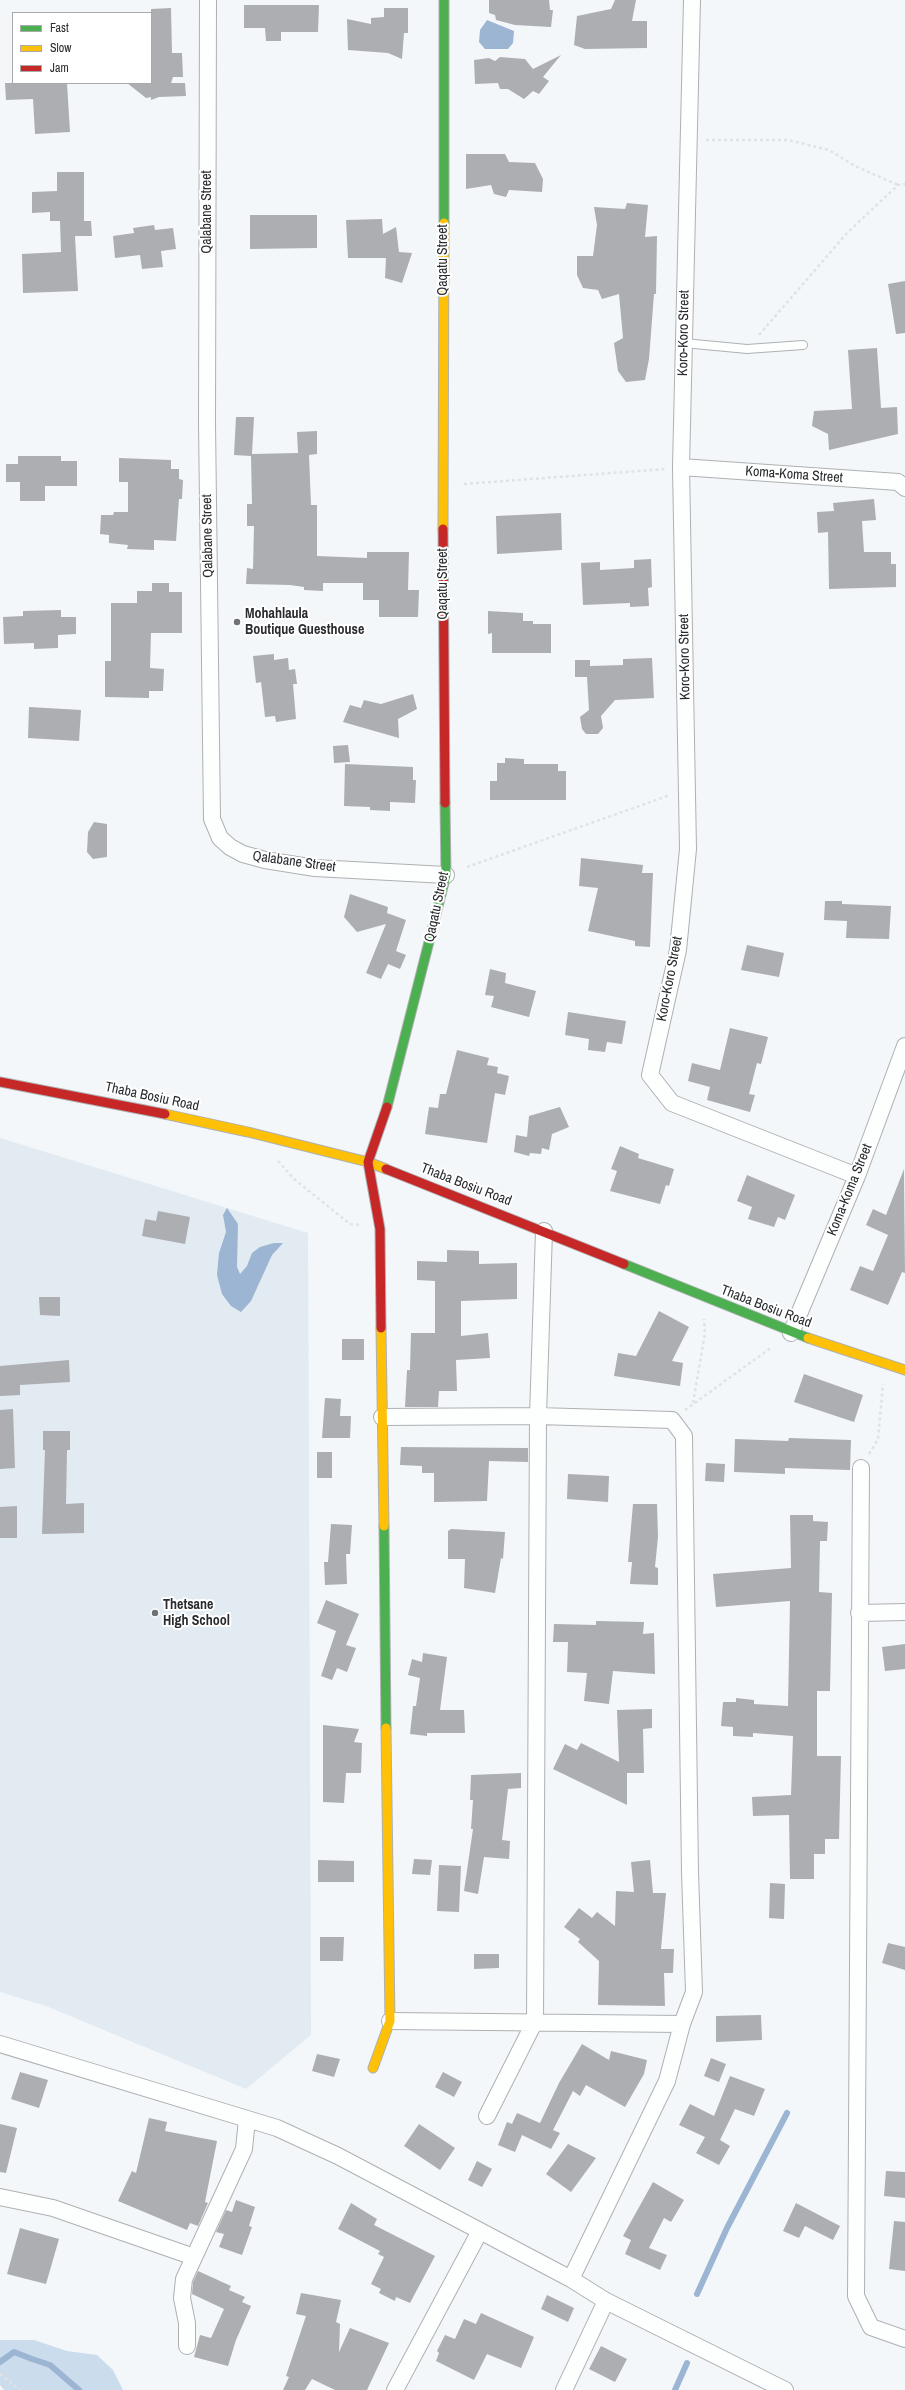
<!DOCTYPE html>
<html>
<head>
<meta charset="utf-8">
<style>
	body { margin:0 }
	#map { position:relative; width:905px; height:2390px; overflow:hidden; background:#f4f7fa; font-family:"Archivo Narrow",sans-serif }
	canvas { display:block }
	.legend { position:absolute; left:12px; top:12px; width:140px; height:72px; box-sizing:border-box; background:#fff; border:1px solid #a9aaab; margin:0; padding:5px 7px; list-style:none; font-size:12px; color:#292b2e }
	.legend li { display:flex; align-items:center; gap:8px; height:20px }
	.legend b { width:20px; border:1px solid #a9aaab }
</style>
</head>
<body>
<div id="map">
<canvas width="905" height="2390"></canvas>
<ul class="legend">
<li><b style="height:5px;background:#4caf50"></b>Fast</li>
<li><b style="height:5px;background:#ffc107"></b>Slow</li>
<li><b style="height:5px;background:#c62828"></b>Jam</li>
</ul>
</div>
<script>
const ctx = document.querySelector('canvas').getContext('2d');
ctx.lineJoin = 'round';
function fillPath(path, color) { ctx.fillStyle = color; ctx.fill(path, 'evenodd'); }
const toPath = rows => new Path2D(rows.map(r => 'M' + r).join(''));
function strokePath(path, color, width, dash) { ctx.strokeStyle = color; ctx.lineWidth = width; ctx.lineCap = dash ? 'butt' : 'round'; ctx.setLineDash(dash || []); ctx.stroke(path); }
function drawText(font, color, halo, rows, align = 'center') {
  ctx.font = font + ' "Archivo Narrow",sans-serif'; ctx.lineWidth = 4; ctx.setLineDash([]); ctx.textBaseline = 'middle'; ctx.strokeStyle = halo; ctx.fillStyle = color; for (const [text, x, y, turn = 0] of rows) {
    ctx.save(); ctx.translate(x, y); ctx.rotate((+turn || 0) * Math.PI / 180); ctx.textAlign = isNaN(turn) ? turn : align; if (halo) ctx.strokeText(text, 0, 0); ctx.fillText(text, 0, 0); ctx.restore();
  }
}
fillPath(toPath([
	[0,1138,308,1233,311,2035,246,2089,46,2006,0,1992]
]), '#e2eaf2');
fillPath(toPath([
	[0,2340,34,2340,67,2351,97,2355,113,2370,123,2390,4,2390,0,2385]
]), '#cbdced');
fillPath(toPath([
	[487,20,514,31,513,43,508,49,485,49,479,42,480,30],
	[227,1208,238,1224,237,1267,240,1274,247,1266,252,1253,260,1247,274,1243,283,1243,272,1255,251,1301,241,1312,231,1306,222,1294,217,1275,219,1253,226,1232,223,1215]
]), '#9bb5d3');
strokePath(toPath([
	[697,2294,727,2228,787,2113],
	[0,2362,14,2352,32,2359,50,2365,79,2390],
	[675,2390,687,2363]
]), '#9bb5d3', 6);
fillPath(toPath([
	[489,0,549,0,550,10,553,10,551,27,515,25,496,20,495,15,489,13],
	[615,0,636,0,632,21,647,21,647,48,585,49,574,45,577,16,611,9],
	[244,5,319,5,318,32,281,32,281,41,266,41,265,28,244,28],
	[171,8,172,53,182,53,183,77,173,77,171,83,185,83,186,96,159,97,151,100,151,97,146,98,127,83,151,83,151,9],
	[384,8,408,8,408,33,404,33,402,59,388,53,348,50,347,19,371,24,371,18,384,17],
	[561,55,543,77,549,81,539,94,533,91,524,99,508,89,500,89,498,83,475,84,474,60,489,58,495,61,500,57,525,59,533,69],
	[5,83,67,83,70,132,35,134,33,99,6,100],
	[466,154,505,154,509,162,535,163,543,179,542,192,509,190,506,197,494,194,491,185,466,189],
	[57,172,84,172,84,221,91,221,92,236,75,236,78,291,23,293,22,254,61,252,60,221,50,221,50,212,32,213,32,192,57,191],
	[627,203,648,205,645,237,657,236,656,294,654,294,649,359,645,380,626,382,618,371,614,343,623,338,619,294,602,299,598,290,583,288,577,275,577,256,593,256,597,225,594,207,625,209],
	[250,215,317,215,317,248,250,249],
	[382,219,383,234,396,227,399,252,412,253,402,283,385,278,386,258,348,258,346,220],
	[154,225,155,230,173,228,176,249,161,251,163,267,142,269,140,255,115,258,113,236,134,233,133,228],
	[905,281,905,333,896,334,888,284],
	[877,348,881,408,897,407,898,434,829,450,828,434,812,426,814,411,852,409,848,350],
	[236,417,254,417,252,454,298,453,297,432,317,431,317,454,309,455,311,505,317,505,317,556,367,558,367,552,409,552,408,590,419,590,418,617,379,617,379,600,363,600,363,583,323,583,323,591,304,590,304,587,290,585,246,584,247,568,253,569,254,526,247,526,247,504,252,504,251,456,234,455],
	[18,456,61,456,61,461,77,461,77,486,45,486,45,501,20,501,20,482,6,482,6,464,18,464],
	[119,458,171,460,171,469,179,469,179,479,183,480,182,499,179,499,176,541,154,540,154,550,127,549,128,545,109,543,109,535,100,534,101,515,113,515,114,512,128,512,128,482,119,482],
	[874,499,876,520,862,521,864,552,891,552,891,564,896,564,896,587,829,589,828,532,818,533,817,512,834,511,833,503],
	[561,513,562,550,497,554,496,516],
	[651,559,652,587,648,588,649,606,630,607,630,603,583,605,581,563,600,562,600,570,634,568,634,560],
	[152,583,169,583,169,592,182,592,182,633,151,633,150,668,164,669,163,691,149,691,149,698,105,697,105,661,111,661,111,603,137,603,137,591,152,591],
	[61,610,61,617,76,617,76,634,58,635,58,648,34,649,34,643,4,644,3,617,23,616,23,611],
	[488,611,523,613,523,621,533,621,533,624,551,624,551,653,492,653,492,633,488,634],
	[274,654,274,660,288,658,289,670,295,669,297,684,293,684,296,719,276,722,275,716,265,717,261,682,256,683,253,656],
	[652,658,654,698,615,700,601,716,603,728,598,734,586,734,582,729,580,717,589,710,587,677,575,677,575,660,590,660,590,666,623,665,623,659],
	[413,694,417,709,398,719,399,738,343,722,350,705,361,708,364,700,381,704],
	[29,707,81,710,79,741,28,738],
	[348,745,350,762,334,763,333,746],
	[505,758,524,759,524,764,558,764,558,771,566,771,566,800,490,800,490,781,497,781,497,763,505,763],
	[345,764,413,767,413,780,416,780,415,803,390,802,390,811,370,810,370,807,344,806],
	[94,822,107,824,107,857,93,859,87,852,88,832],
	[581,858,643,865,642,873,653,873,650,947,635,946,635,941,588,931,598,888,579,886],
	[350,894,388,907,387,913,406,920,396,951,406,955,400,969,388,964,381,979,366,973,386,924,357,932,344,917],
	[825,901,842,901,842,904,891,906,889,939,846,938,847,921,824,920],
	[747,945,784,953,779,977,741,970],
	[490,969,506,973,505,983,536,991,529,1017,491,1007,494,996,485,995],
	[568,1012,626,1021,622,1044,607,1042,605,1052,588,1050,589,1039,565,1035],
	[730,1028,768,1037,761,1064,757,1063,749,1094,755,1095,750,1112,707,1100,710,1087,688,1081,692,1063,720,1070],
	[457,1050,489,1058,487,1065,498,1067,497,1073,509,1076,505,1095,495,1093,487,1143,425,1134,429,1107,438,1108,440,1094,446,1094],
	[560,1107,569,1127,552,1134,549,1150,542,1148,541,1154,530,1153,529,1156,514,1152,516,1135,527,1137,529,1116],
	[620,1146,639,1154,638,1158,674,1169,669,1186,666,1185,660,1204,610,1191,617,1171,611,1169],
	[904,1169,905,1273,902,1272,888,1305,850,1290,860,1266,873,1271,888,1235,866,1225,873,1209,886,1215],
	[747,1175,795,1195,785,1220,778,1217,774,1227,748,1219,752,1207,737,1201],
	[158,1211,190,1217,185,1244,142,1236,145,1219,156,1221],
	[447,1250,479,1251,479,1264,517,1263,517,1299,461,1301,461,1336,488,1333,490,1358,456,1360,457,1391,439,1391,438,1407,405,1407,407,1370,410,1370,411,1333,435,1333,435,1281,417,1280,417,1261,447,1262],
	[39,1297,60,1297,60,1316,40,1315],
	[659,1311,689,1327,672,1361,683,1363,680,1386,614,1376,618,1353,636,1356],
	[342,1339,364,1339,364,1360,342,1360],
	[69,1360,70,1382,20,1385,20,1395,0,1396,0,1366],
	[804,1374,863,1395,854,1422,794,1402],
	[325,1398,341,1399,340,1416,351,1416,350,1438,322,1438],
	[13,1409,15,1468,0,1469,0,1410],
	[43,1431,70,1431,70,1450,67,1450,66,1504,84,1503,84,1533,42,1534,45,1450,43,1450],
	[789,1438,851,1440,850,1470,785,1468,785,1474,734,1472,735,1439,788,1441],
	[401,1447,528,1448,528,1462,489,1461,487,1501,434,1502,434,1473,422,1473,422,1466,400,1465],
	[317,1452,332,1452,332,1478,317,1478],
	[706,1463,725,1464,724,1482,705,1481],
	[568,1474,609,1476,608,1502,567,1499],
	[633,1504,657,1504,658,1537,655,1567,658,1568,658,1585,630,1584,632,1562,628,1562],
	[17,1506,17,1538,0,1538,0,1507],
	[790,1515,813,1515,813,1521,828,1522,827,1541,820,1541,819,1592,832,1593,830,1691,817,1691,817,1756,841,1756,839,1839,825,1839,825,1854,814,1854,814,1879,790,1879,789,1815,753,1816,752,1797,791,1795,793,1736,753,1733,753,1737,733,1736,733,1727,721,1726,723,1702,736,1702,736,1698,754,1700,754,1704,788,1706,790,1601,716,1607,713,1574,791,1568],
	[331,1524,352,1525,350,1554,346,1554,347,1584,325,1585,324,1562,328,1562],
	[451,1529,505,1532,503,1559,501,1558,495,1593,464,1588,465,1559,448,1559,448,1531],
	[326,1600,359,1614,346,1645,356,1648,347,1672,337,1668,332,1680,321,1676,336,1631,317,1623],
	[596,1621,644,1622,643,1634,654,1633,655,1674,613,1671,609,1704,584,1701,587,1673,567,1672,568,1642,553,1642,554,1624,596,1625],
	[905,1644,905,1669,885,1671,882,1647],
	[423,1653,447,1657,440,1710,464,1710,465,1733,427,1733,427,1736,410,1734,413,1706,416,1706,420,1678,408,1675,412,1659,422,1662],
	[652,1709,652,1728,643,1729,644,1773,627,1773,627,1805,553,1769,565,1744,577,1750,581,1743,619,1762,617,1710],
	[323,1725,359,1729,354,1742,362,1743,361,1773,346,1773,344,1803,323,1802],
	[521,1773,521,1788,508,1789,502,1840,510,1841,509,1859,484,1857,478,1894,464,1891,473,1829,471,1829,473,1800,470,1800,471,1775],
	[414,1859,432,1860,430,1875,412,1874],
	[318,1860,354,1861,354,1882,318,1882],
	[650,1860,653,1893,666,1893,661,1949,674,1949,673,1973,664,1973,665,2006,598,2005,599,1961,578,1942,580,1939,564,1927,579,1908,592,1918,597,1912,615,1926,616,1891,634,1892,631,1862],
	[439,1865,461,1866,459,1912,437,1911],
	[770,1883,785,1884,784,1919,769,1918],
	[320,1937,344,1937,343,1961,320,1961],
	[888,1943,905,1947,905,1970,882,1963],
	[474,1954,499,1954,499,1968,474,1969],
	[761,2015,762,2040,716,2042,716,2016],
	[582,2044,609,2060,611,2051,647,2060,644,2074,625,2107,586,2085,580,2096,573,2091,553,2130,560,2133,551,2149,522,2135,515,2152,498,2145,507,2122,512,2124,517,2113,540,2123,559,2083],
	[317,2054,340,2059,334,2077,312,2071],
	[711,2058,726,2064,719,2082,704,2076],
	[20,2072,48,2080,39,2108,11,2099],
	[443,2072,462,2082,454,2097,435,2087],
	[730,2076,765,2089,754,2116,735,2109,720,2140,730,2146,719,2165,696,2153,705,2137,679,2125,690,2104,714,2116],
	[149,2118,167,2122,165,2131,217,2141,205,2202,208,2203,198,2226,190,2223,187,2230,118,2201,132,2171,136,2173],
	[0,2124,17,2128,6,2173,0,2172],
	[419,2124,455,2148,440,2170,404,2146],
	[568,2144,596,2158,571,2192,546,2174],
	[477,2161,492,2169,482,2187,468,2180],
	[886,2171,905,2172,905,2198,884,2196],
	[653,2182,684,2200,671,2222,664,2218,649,2248,667,2255,660,2270,625,2254,631,2240,623,2236],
	[236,2200,255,2207,249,2226,252,2227,242,2255,219,2247,224,2234,216,2232,226,2210,232,2212],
	[351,2203,377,2219,374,2225,435,2256,410,2303,396,2297,395,2301,379,2293,381,2289,371,2284,384,2257,378,2254,380,2251,338,2229],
	[796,2203,840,2226,833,2240,805,2226,799,2238,783,2231],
	[894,2221,905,2222,905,2271,889,2269],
	[20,2228,59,2239,46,2284,7,2274],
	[198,2271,231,2286,229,2290,245,2297,242,2302,251,2306,236,2340,228,2366,194,2357,200,2335,211,2338,224,2309,192,2294,193,2282],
	[301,2293,341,2300,336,2322,340,2324,339,2352,350,2328,389,2343,367,2390,335,2390,312,2379,305,2390,283,2390,289,2377,286,2376,306,2316,296,2314],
	[547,2295,574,2308,568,2322,541,2309],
	[481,2313,534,2337,521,2368,487,2354,474,2380,436,2361,439,2353,437,2351,445,2335,455,2339,464,2319,476,2324],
	[601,2346,627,2359,615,2382,589,2369]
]), '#acaeb1');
const lane = toPath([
	[684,343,747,349,803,345]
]);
const street = toPath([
	[208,0,207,424,212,819,220,838,230,847,243,854,265,860,315,868,446,875],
	[692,0,681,467,688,849,678,950,650,1075,672,1103,857,1176],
	[681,467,898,482,905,488],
	[791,1333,857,1176,905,1046],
	[382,1417,538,1416,672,1420,684,1436,690,1872,694,1992,682,2024,667,2081,571,2279],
	[861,1468,856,2296,871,2327,905,2339],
	[859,1613,905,1612],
	[390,2021,682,2024],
	[0,2044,277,2128,338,2156,571,2279,606,2301,785,2390],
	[487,2116,535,2021,538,1416,544,1231],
	[0,2197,53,2208,194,2257],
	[187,2346,187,2323,182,2298,184,2279,244,2149,247,2119],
	[395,2390,480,2231],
	[564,2390,606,2301]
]);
const fast = toPath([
	[444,223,444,0],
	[387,1107,446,875,445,803],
	[624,1264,808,1338],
	[384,1526,386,1728]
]);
const slow = toPath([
	[443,529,444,223],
	[165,1114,248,1132,368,1162,386,1169],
	[381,1328,384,1526],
	[808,1338,905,1370],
	[373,2068,390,2021,386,1728]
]);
const jam = toPath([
	[443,529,445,803],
	[0,1082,165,1114],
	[386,1169,624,1264],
	[381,1328,380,1229,368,1162,387,1107]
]);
strokePath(lane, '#aeb0b2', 10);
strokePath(street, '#aeb0b2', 18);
strokePath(fast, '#aeb0b2', 11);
strokePath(slow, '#aeb0b2', 11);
strokePath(jam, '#aeb0b2', 11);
strokePath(toPath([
	[706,140,788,140,829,150,855,166,898,185],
	[759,335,847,233,898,185,905,184],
	[464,484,665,469],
	[467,867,670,795],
	[278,1161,294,1179,350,1224,359,1225],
	[693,1403,705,1333,704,1319],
	[685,1410,772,1347],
	[869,1454,878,1439,883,1384],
	[0,2374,20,2390]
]), '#e0e2e3', 2.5, [3, 3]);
strokePath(lane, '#fdfefe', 8);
strokePath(street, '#fdfefe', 16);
strokePath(fast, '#4caf50', 9);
strokePath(slow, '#ffc107', 9);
strokePath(jam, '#c62828', 9);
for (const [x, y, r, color] of [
	[237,622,4,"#707275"],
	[155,1613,4,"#707275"]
]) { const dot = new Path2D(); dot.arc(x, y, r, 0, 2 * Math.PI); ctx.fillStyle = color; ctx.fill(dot); strokePath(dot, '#fff', 1.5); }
drawText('14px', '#292b2e', '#fff', [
	["Qalabane Street",207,212,-90],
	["Qaqatu Street",443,260,-90],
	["Koro-Koro Street",684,333,-89],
	["Koma-Koma Street",794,475,4],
	["Qalabane Street",208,536,-91],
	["Qaqatu Street",443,584,-90],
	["Koro-Koro Street",685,657,-91],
	["Qalabane Street",294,862,8],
	["Qaqatu Street",437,907,-78],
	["Koro-Koro Street",670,979,-79],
	["Thaba Bosiu Road",152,1097,12],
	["Thaba Bosiu Road",466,1185,21],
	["Koma-Koma Street",850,1190,-68],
	["Thaba Bosiu Road",766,1307,21]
]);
drawText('bold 14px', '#292b2e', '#fff', [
	["Mohahlaula",245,614],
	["Boutique Guesthouse",245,630],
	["Thetsane",163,1605],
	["High School",163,1621]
], 'left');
</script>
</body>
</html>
